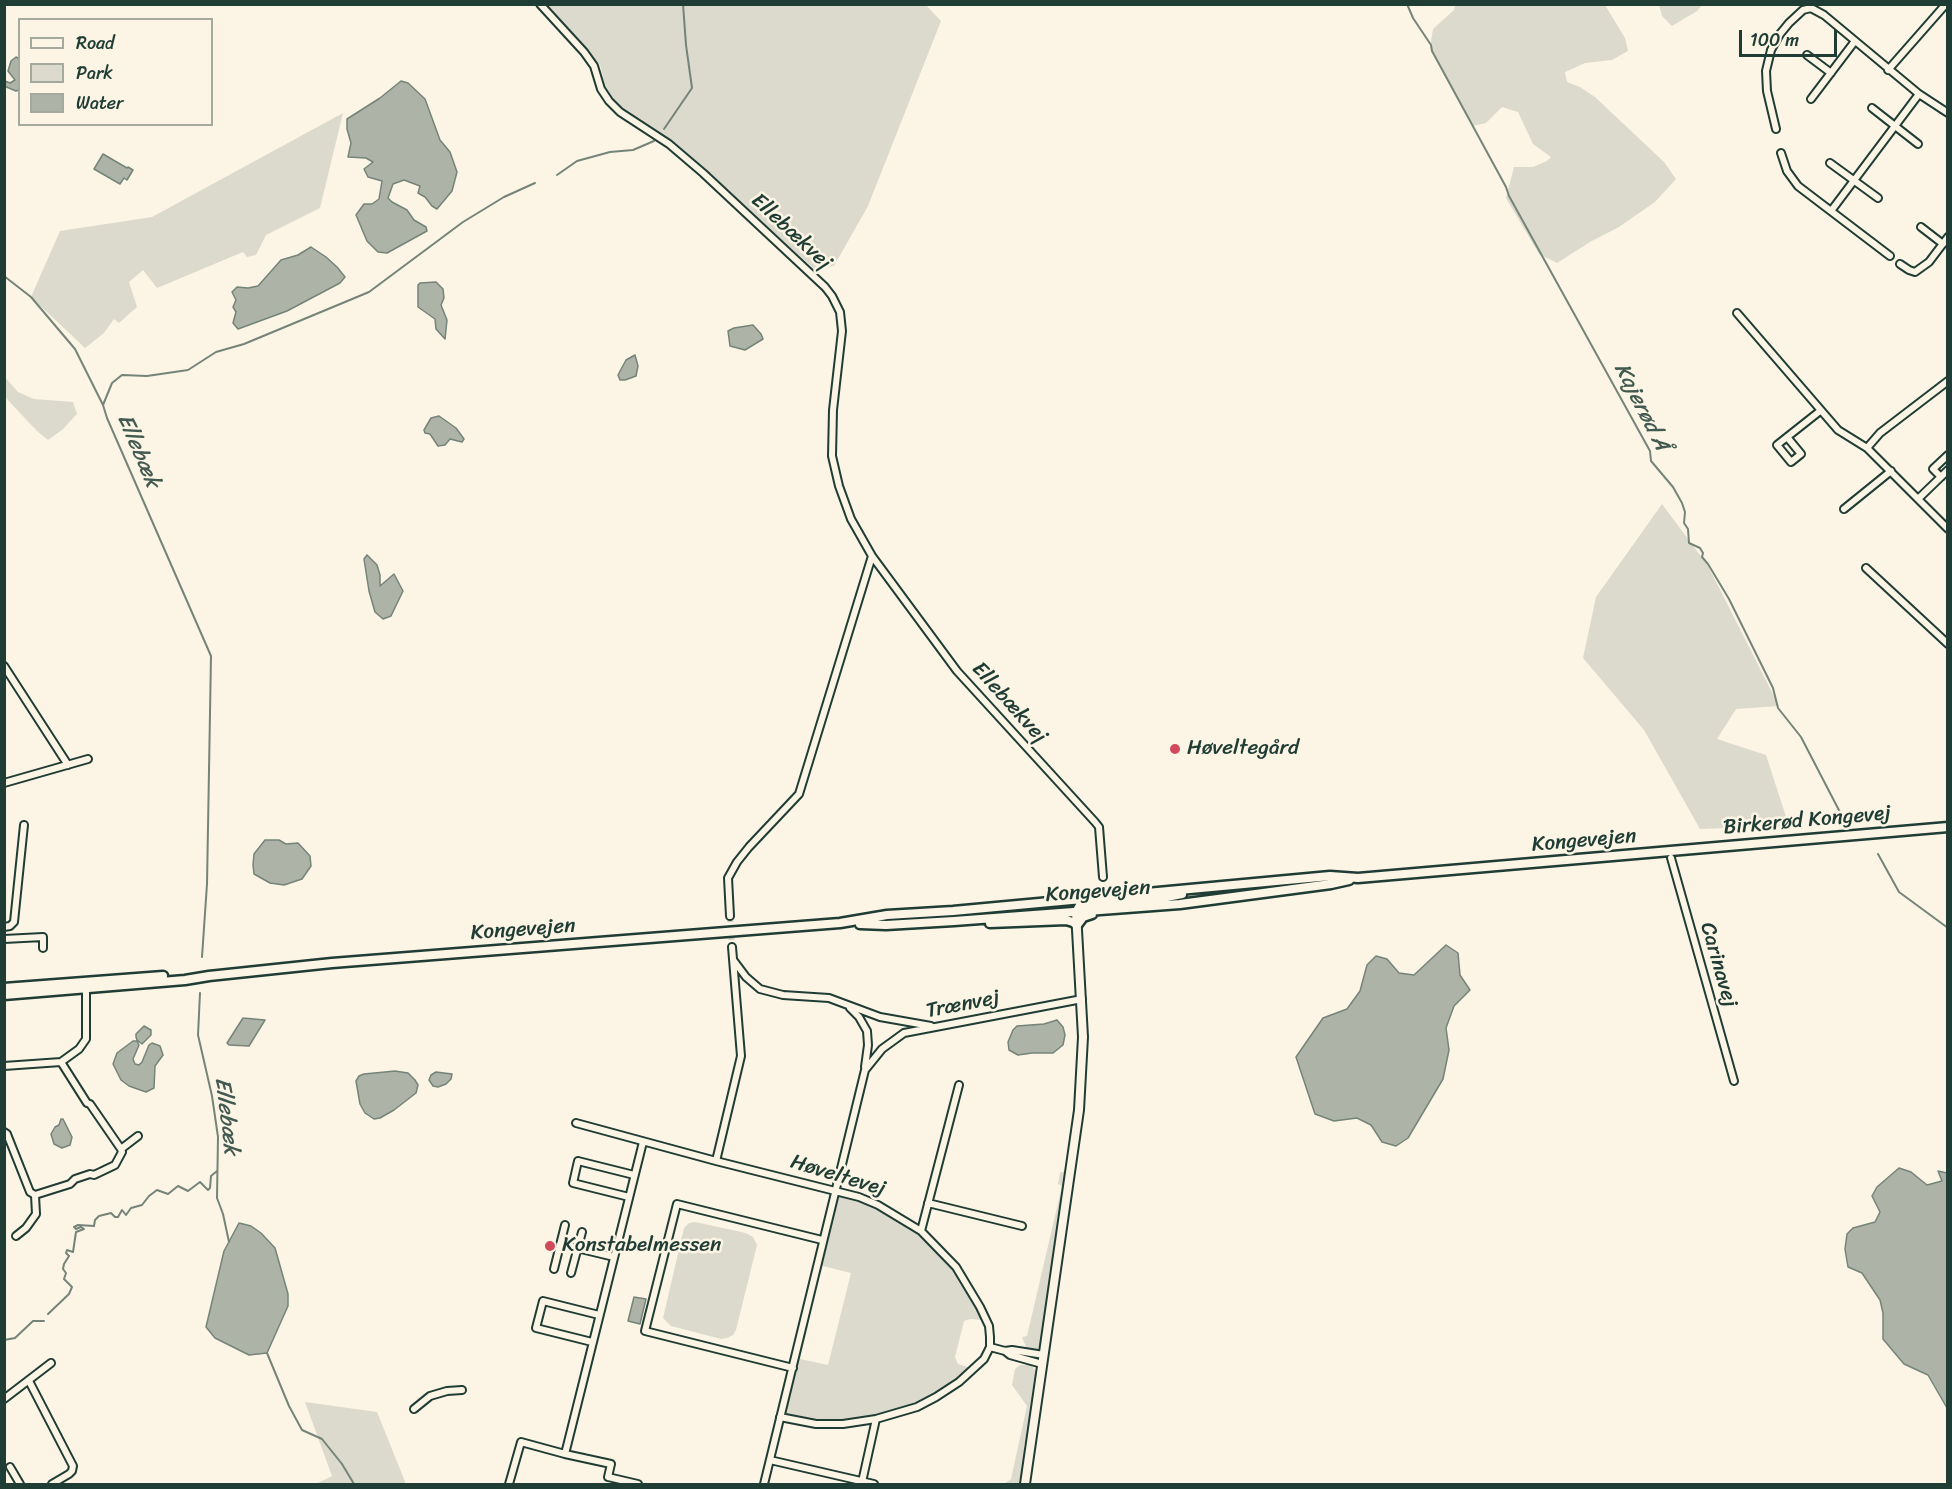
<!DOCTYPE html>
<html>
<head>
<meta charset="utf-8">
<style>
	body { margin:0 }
	#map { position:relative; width:1952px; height:1489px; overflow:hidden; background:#fcf5e5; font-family:Sriracha,sans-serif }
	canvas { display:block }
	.frame { position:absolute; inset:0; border:6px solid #1f3d34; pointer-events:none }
	.legend { position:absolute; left:18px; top:18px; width:195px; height:108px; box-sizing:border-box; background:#fcf5e5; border:2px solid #a4ab9e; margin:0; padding:8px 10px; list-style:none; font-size:18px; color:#1f3d34 }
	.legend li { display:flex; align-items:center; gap:12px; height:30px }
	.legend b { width:30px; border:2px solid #a4ab9e }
	.scale { position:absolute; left:1739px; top:30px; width:98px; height:27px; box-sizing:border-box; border:3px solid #1f3d34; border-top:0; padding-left:8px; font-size:18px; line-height:21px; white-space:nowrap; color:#1f3d34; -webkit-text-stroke:4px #fcf5e5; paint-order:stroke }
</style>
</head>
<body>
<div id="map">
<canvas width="1952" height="1489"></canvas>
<div class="frame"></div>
<ul class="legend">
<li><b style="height:8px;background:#fcf5e5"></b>Road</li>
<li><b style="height:16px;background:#dcdacc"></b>Park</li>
<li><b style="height:16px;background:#aeb3a7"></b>Water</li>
</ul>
<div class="scale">100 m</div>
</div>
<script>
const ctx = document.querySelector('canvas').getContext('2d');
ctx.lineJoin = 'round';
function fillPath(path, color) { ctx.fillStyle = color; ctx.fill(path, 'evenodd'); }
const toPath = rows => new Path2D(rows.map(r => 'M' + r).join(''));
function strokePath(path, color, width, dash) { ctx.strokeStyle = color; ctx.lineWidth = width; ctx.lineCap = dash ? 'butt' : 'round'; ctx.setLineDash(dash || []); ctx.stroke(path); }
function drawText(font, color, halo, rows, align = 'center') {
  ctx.font = font + ' Sriracha,sans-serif'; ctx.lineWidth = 5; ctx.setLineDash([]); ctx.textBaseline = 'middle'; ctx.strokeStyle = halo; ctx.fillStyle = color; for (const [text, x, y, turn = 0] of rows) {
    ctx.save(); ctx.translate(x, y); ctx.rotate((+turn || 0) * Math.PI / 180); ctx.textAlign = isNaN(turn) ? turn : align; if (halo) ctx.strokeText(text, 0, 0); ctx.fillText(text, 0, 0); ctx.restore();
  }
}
fillPath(toPath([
	[925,4,941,21,868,206,834,266,814,269,689,156,624,112,607,91,600,65,543,5],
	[1455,5,1605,5,1625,38,1628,51,1612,60,1585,63,1565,72,1567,82,1580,87,1595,97,1664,162,1676,179,1655,202,1619,227,1590,242,1557,263,1539,254,1506,198,1514,167,1533,167,1547,161,1551,157,1533,144,1518,112,1502,107,1486,123,1473,126,1430,47,1433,29,1454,10],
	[1659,5,1659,4,1702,5,1697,11,1672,26,1662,16],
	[343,113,320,208,266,235,256,255,247,257,243,252,157,288,143,270,129,282,137,307,119,323,114,319,104,333,85,348,31,297,60,231,152,217],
	[4,376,18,392,34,399,73,402,77,414,62,430,48,440,37,431,5,397],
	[1662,504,1708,566,1779,706,1736,709,1717,739,1766,755,1789,826,1700,829,1644,730,1583,658,1596,597],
	[1065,1171,1066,1172,1044,1333,1041,1346,1037,1349,1028,1349,1026,1347,1022,1337,1027,1336,1062,1186,1058,1184,1060,1173],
	[841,1195,873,1206,903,1222,925,1239,948,1262,966,1287,981,1318,981,1320,971,1319,964,1321,955,1357,958,1364,971,1368,938,1392,919,1402,883,1415,842,1421,815,1420,791,1416,784,1413,805,1326,808,1326,800,1359,828,1365,851,1273,823,1266,817,1284,815,1283,836,1198],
	[695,1222,746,1233,753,1237,757,1245,736,1330,733,1335,727,1338,721,1339,671,1326,663,1318,684,1228,689,1223],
	[1020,1365,1031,1365,1036,1371,1036,1377,1030,1424,1024,1446,1024,1461,1020,1484,1004,1484,1011,1479,1027,1406,1012,1385,1015,1369],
	[305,1402,377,1412,406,1484,316,1484,332,1476]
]), '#dcdacc');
const water = toPath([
	[16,57,20,59,19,90,16,91,4,86,5,81,10,83,15,80,8,71,11,61,16,57],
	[401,81,408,83,425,99,440,140,450,152,457,172,452,191,437,209,432,206,425,197,418,193,420,186,404,180,393,184,388,198,392,202,407,210,414,220,426,227,427,231,387,253,378,252,367,241,356,215,364,204,372,204,379,199,382,181,368,177,364,169,373,162,366,158,348,157,351,143,347,129,347,119,380,98,401,81],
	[103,154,127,168,128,167,133,170,127,180,124,178,120,184,94,169,103,154],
	[311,247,326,257,337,267,345,277,340,283,287,311,238,329,233,323,236,312,233,307,236,300,232,292,237,287,248,288,258,286,281,260,298,255,311,247],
	[436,282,443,289,444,298,441,305,447,320,445,339,436,329,435,319,418,307,418,285,420,283,436,282],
	[753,325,761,334,763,339,745,350,730,346,728,331,734,328,753,325],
	[635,355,638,366,636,376,625,380,620,380,618,375,626,360,635,355],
	[439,416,456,428,464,439,462,442,450,439,445,445,438,446,430,434,425,433,424,430,431,418,439,416],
	[367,555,377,565,380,575,380,586,394,574,403,591,391,616,383,619,375,612,369,591,364,559,367,555],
	[265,840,279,840,286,844,298,843,310,856,311,866,302,879,284,885,270,883,254,874,253,865,254,854,265,840],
	[1446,945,1458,953,1460,975,1470,990,1454,1006,1446,1028,1449,1050,1443,1079,1408,1138,1396,1146,1382,1142,1371,1125,1357,1118,1334,1121,1315,1114,1296,1057,1323,1018,1347,1009,1360,991,1367,965,1376,956,1387,959,1399,973,1414,975,1446,945],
	[243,1018,265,1020,249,1046,229,1045,227,1043,243,1018],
	[1057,1020,1063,1027,1065,1035,1063,1045,1053,1053,1032,1053,1018,1055,1009,1050,1008,1042,1013,1030,1017,1026,1044,1024,1057,1020],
	[144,1026,151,1030,151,1035,142,1044,137,1040,136,1037,136,1034,144,1026],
	[133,1041,137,1041,139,1045,133,1059,135,1064,139,1065,142,1062,149,1045,152,1043,160,1046,163,1055,155,1066,154,1088,146,1092,129,1086,121,1080,113,1064,117,1053,133,1041],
	[395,1071,408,1073,415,1080,418,1085,416,1093,394,1110,380,1118,374,1119,365,1113,360,1104,356,1081,359,1076,364,1074,395,1071],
	[436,1072,452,1074,451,1079,446,1084,438,1087,433,1086,429,1080,431,1075,436,1072],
	[61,1119,63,1119,72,1137,70,1145,62,1148,54,1144,51,1134,55,1127,59,1125,61,1119],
	[1899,1168,1911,1172,1927,1185,1942,1181,1938,1171,1947,1173,1947,1408,1928,1375,1904,1364,1883,1339,1883,1313,1880,1300,1862,1273,1848,1267,1845,1249,1847,1234,1853,1228,1875,1222,1880,1212,1872,1196,1877,1187,1899,1168],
	[239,1223,251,1226,261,1233,275,1248,288,1294,288,1306,267,1353,249,1355,215,1338,206,1327,224,1251,239,1223],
	[634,1297,646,1299,640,1324,628,1321,634,1297]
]);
fillPath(water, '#aeb3a7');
strokePath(water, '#758479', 1.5);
strokePath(toPath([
	[1407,4,1413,18,1431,45,1432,51,1506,187,1509,196,1650,451,1651,461,1673,487,1682,503,1685,512,1684,523,1688,529,1689,543,1700,548,1703,553,1702,557,1708,564,1729,599,1773,688,1778,708,1801,737,1843,818],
	[664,129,692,88,686,45,683,4],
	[557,175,577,161,610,152,633,150,654,141],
	[4,276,31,297,75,349,103,405],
	[1878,854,1899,892,1948,928],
	[202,957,207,884,211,656,107,418,103,405,112,383,122,375,147,376,188,370,216,352,244,344,369,292,463,222,504,197,535,183],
	[200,993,198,1035,212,1096,218,1137,217,1198,223,1214,229,1242],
	[48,1314,69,1294,72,1287,64,1279,66,1273,63,1269,64,1264,69,1256,66,1253,67,1250,73,1252,76,1232,84,1229,81,1227,76,1229,74,1227,78,1225,94,1226,95,1220,99,1216,111,1213,115,1217,118,1217,122,1210,126,1215,131,1208,142,1205,149,1196,157,1190,168,1194,178,1186,188,1191,200,1182,208,1190,210,1188,211,1176,217,1171],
	[4,1340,15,1338,33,1321,44,1321],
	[267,1353,289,1406,302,1430,322,1439,342,1464,354,1484]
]), '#758479', 2);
strokePath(toPath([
	[730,916,732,947]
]), '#d0d0c2', 6, [6, 3]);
const minor = toPath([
	[540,4,584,52,594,66,601,89,609,101,620,112,669,144,703,173,825,287,832,296,840,312,842,331,833,410,832,456,839,486,851,519,872,556,799,794,749,847,737,862,728,878,730,916],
	[1807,55,1831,73],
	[1888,70,1946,4],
	[1811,99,1855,41],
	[1872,108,1918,144],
	[1776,129,1767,91,1766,71,1771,50,1780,34,1789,23,1803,10,1811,8,1824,15,1919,94,1948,113],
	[1781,153,1787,171,1798,186,1890,256],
	[1830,163,1878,198],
	[1831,211,1919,94],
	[1921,227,1943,244],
	[1900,264,1909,270,1915,272,1929,262,1948,237],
	[1737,313,1838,430,1867,448,1948,529],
	[1787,437,1801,454,1791,462,1777,445,1820,411],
	[1867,448,1880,433,1948,381],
	[1941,477,1933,469,1948,455],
	[1918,499,1948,470],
	[1844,509,1891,471],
	[872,556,957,671,1095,822,1099,827,1103,877],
	[1866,568,1948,644],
	[4,666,68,765],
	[4,783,88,759],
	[1671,858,1734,1081],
	[4,927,10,926,14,922,24,825],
	[4,939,43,937,43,948],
	[734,961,746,977,760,989,783,995,829,998,880,1017,931,1026],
	[850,1008,859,1017,867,1031,868,1045,865,1067],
	[4,1066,61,1062,79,1049,86,1039,86,993,84,984],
	[576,1123,716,1161,859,1197,878,1205,921,1231,956,1267,980,1307,989,1326,990,1337,990,1347,984,1359,959,1382,936,1397,917,1407,876,1419,843,1424,816,1424,780,1417],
	[4,1132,7,1134,30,1192,35,1195,70,1184,75,1179,90,1174,94,1175,115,1165,122,1152,121,1149,90,1104,87,1103,61,1062],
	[121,1149,138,1136],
	[716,1161,741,1056,732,947],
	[629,1197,573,1183,578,1161,634,1175],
	[928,1203,1022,1226],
	[921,1231,959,1085],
	[16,1236,26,1228,36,1214,35,1195],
	[560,1244,614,1257],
	[554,1269,565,1225],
	[571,1273,582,1232],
	[592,1342,536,1328,543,1301,599,1315],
	[990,1347,1005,1351,1012,1350,1044,1355],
	[1005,1351,1010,1355,1042,1364],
	[793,1368,645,1331,677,1204,822,1240],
	[29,1381,73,1466,72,1471,69,1474,52,1484],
	[4,1399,51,1363],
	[414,1409,430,1396,447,1391,462,1390],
	[565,1454,611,1464,608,1477,638,1484],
	[770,1460,874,1484],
	[10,1467,20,1484],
	[862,1482,876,1419],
	[509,1484,521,1442,565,1454,643,1142],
	[764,1484,865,1070,882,1049,904,1033,1082,999]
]);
const tertiary = toPath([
	[1025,1484,1079,1110,1083,1037,1076,912]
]);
const secondary = toPath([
	[1076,912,1079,907,1084,904,1161,898,1182,894],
	[990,923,1066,920,1073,922,1077,925,1083,917,1092,914],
	[860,924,886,925,954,921,1180,904,1331,884,1349,880],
	[4,988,163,976],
	[4,995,185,980,209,976,332,963,840,923,887,915,953,911,1330,876,1358,878,1948,827]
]);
strokePath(minor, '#1f3d34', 10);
strokePath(tertiary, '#1f3d34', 12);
strokePath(secondary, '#1f3d34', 13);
strokePath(minor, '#fcf5e5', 6);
strokePath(tertiary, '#fcf5e5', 8);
strokePath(secondary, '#fcf5e5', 8);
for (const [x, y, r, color] of [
	[1175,749,6,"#d1495b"],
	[550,1246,6,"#d1495b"]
]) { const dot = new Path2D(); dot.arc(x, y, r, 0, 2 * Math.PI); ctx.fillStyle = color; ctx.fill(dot); strokePath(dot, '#fcf5e5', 2); }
drawText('21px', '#1f3d34', '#fcf5e5', [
	["Ellebækvej",791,232,43],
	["Ellebækvej",1009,703,48],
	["Birkerød Kongevej",1807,821,-5],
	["Kongevejen",1584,841,-5],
	["Kongevejen",1098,892,-4],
	["Kongevejen",523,930,-4],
	["Carinavej",1718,965,74],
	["Trænvej",963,1005,-11],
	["Høveltevej",838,1176,17]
]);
drawText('21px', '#1f3d34', '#fcf5e5', [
	["Høveltegård",1187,749],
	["Konstabelmessen",562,1246]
], 'left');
drawText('italic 22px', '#435a51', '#fcf5e5', [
	["Kajerød Å",1641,407,63],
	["Ellebæk",138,451,67],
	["Ellebæk",226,1116,83]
]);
</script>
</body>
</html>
